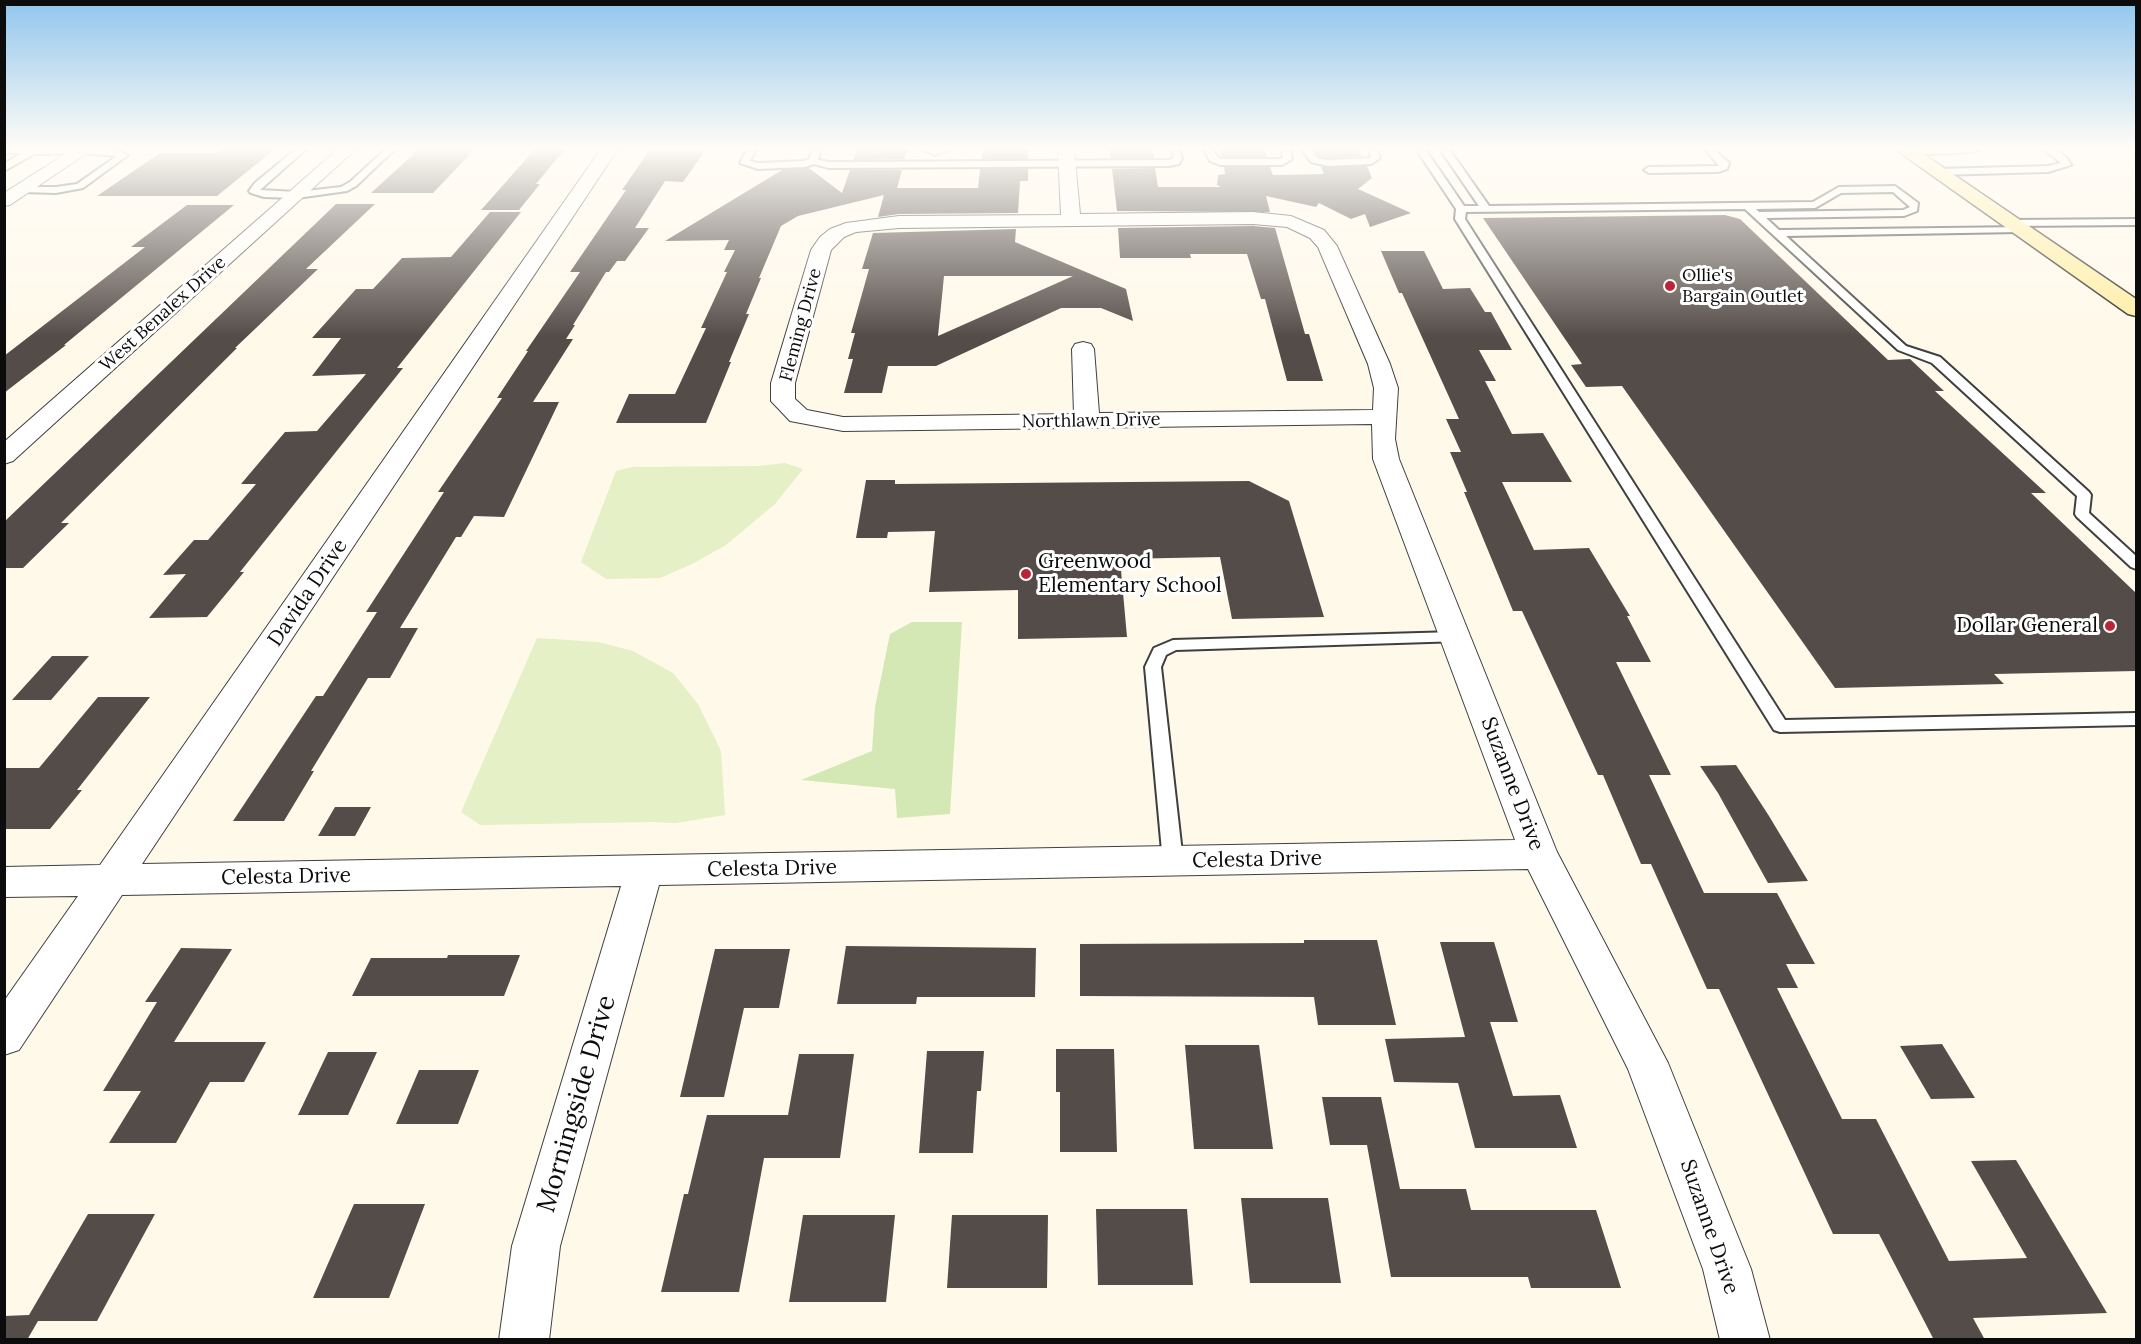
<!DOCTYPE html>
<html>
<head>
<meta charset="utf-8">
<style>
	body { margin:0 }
	#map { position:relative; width:2141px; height:1344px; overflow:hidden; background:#fff9ea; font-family:Lora,serif }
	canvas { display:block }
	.frame { position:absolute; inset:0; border:6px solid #0c0c0c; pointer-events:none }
</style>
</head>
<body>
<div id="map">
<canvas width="2141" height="1344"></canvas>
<div class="frame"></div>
</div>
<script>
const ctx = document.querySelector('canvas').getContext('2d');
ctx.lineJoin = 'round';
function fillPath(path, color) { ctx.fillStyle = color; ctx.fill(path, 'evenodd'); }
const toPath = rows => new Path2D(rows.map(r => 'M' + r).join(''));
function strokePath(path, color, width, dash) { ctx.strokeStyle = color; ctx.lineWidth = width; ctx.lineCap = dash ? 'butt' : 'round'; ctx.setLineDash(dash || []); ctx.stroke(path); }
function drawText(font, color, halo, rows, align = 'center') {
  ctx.font = font + ' Lora,serif'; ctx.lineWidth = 6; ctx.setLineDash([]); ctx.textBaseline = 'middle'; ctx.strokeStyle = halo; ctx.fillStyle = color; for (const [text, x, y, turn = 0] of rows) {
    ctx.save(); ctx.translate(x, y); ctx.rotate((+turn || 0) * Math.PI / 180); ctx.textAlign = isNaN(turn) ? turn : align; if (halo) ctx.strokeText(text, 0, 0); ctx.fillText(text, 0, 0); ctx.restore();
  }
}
fillPath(toPath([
	[912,622,962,622,950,814,897,818,895,789,801,780,872,751,875,707,890,634]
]), '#d3e8b5');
fillPath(toPath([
	[785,463,803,469,775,504,726,545,692,564,660,578,606,579,581,562,616,471,632,467,758,466],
	[537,638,598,642,633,651,673,673,698,704,721,751,725,815,676,823,651,822,480,825,461,812]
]), '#e5f0c6');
fillPath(toPath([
	[221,149,275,149,217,196,97,196,160,153,216,153],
	[419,149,475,149,433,193,371,193],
	[535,149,565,149,536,184,540,184,519,210,481,210],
	[857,149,907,149,904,159,854,160],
	[983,149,1028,149,1028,159,982,159],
	[1110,149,1153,149,1154,158,1111,158],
	[1219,149,1264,149,1267,157,1222,157],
	[1314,149,1358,149,1362,156,1328,158,1318,156],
	[649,151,705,151,683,182,665,181,635,228,649,228,625,261,617,261,609,272,606,272,573,325,575,325,566,339,573,339,533,402,559,402,504,517,474,516,461,537,456,537,400,628,418,628,390,678,368,678,311,771,314,771,284,821,233,821,316,696,323,696,377,612,366,612,444,492,438,492,502,398,497,398,528,351,526,351,580,272,570,272,626,190,622,190],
	[1367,166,1372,178,1358,189,1411,213,1370,227,1365,214,1351,219,1319,203,1316,207,1266,196,1270,212,1117,211,1112,169,1155,168,1158,187,1221,187,1217,185,1218,175,1225,174,1224,167,1270,167,1273,175,1324,174,1321,167],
	[809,168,842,193,850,170,902,170,897,188,978,188,980,169,1028,169,1028,181,1020,181,1018,213,899,214,878,217,884,195,798,216,781,226,759,278,761,278,746,314,749,314,729,362,731,362,706,423,616,423,629,394,675,394,706,328,701,328,727,272,724,272,735,250,724,250,729,240,665,241,782,170],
	[336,204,375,204,306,269,318,269,235,348,237,348,61,523,69,523,23,568,4,568,4,522],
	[187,205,234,205,64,345,66,345,4,393,4,356,145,247,131,247],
	[490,212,521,212,397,368,403,368,240,572,244,572,207,617,149,618,186,574,163,575,194,540,208,540,256,484,241,484,285,432,317,431,366,374,312,376,341,338,312,338,356,289,373,289,402,258,451,257],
	[1725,215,1740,219,1888,360,1910,359,1944,391,1935,391,2046,493,2031,493,2136,593,2136,671,1994,674,2004,684,1835,688,1622,386,1586,387,1571,365,1582,364,1483,218],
	[1253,226,1275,228,1305,334,1309,334,1323,381,1287,381,1265,299,1261,299,1247,254,1190,254,1191,258,1120,258,1118,228],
	[1016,229,1015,242,1126,289,1133,321,1101,308,1061,308,936,366,888,366,882,393,844,393,853,359,848,359,855,333,851,333,869,269,862,269,873,233],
	[944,276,1073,276,938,336],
	[1381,251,1424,251,1443,289,1470,288,1485,312,1491,312,1512,350,1479,350,1496,381,1485,381,1512,434,1543,433,1572,482,1502,482,1534,550,1589,548,1630,616,1627,616,1651,662,1616,662,1671,775,1649,775,1704,893,1777,893,1815,964,1786,964,1798,988,1777,988,1842,1119,1876,1119,1949,1261,2027,1258,1971,1161,2016,1160,2107,1313,1973,1318,1985,1340,1934,1340,1879,1234,1833,1234,1719,989,1707,989,1651,864,1641,864,1603,775,1598,775,1522,611,1513,611,1464,492,1467,492,1450,452,1461,452,1446,419,1459,419,1402,293,1399,293],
	[866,480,895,480,895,484,1249,481,1289,501,1324,617,1232,619,1220,557,1120,559,1127,637,1018,639,1018,590,929,592,935,531,888,532,887,538,856,538],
	[52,656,89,656,51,700,12,700],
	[98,697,150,697,77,790,82,790,50,829,4,829,4,768,39,768],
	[1736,765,1769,816,1808,881,1768,883,1718,793,1700,766],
	[335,807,371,807,355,836,318,836],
	[1304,940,1377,940,1396,1025,1318,1025,1314,997,1080,996,1080,944,1304,943],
	[1440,942,1494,942,1518,1022,1490,1022,1513,1096,1560,1095,1577,1148,1475,1148,1458,1083,1394,1082,1385,1039,1465,1037],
	[846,946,1036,948,1035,997,917,997,916,1004,837,1004],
	[181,948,232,949,174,1042,266,1042,244,1082,210,1082,176,1143,109,1143,141,1091,103,1091,157,1002,145,1002],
	[715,949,790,949,779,1008,744,1008,724,1097,680,1097],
	[448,955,520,955,504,996,352,996,371,958,447,958],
	[1942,1044,1975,1098,1931,1099,1900,1046],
	[1185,1045,1259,1045,1273,1149,1194,1149],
	[1056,1049,1114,1049,1117,1152,1060,1152,1060,1092,1056,1092],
	[927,1051,984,1051,981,1091,977,1091,973,1153,919,1153],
	[328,1052,377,1052,348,1115,298,1115],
	[799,1054,854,1054,840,1158,764,1158,739,1292,661,1292,684,1194,688,1194,707,1115,788,1115],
	[419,1070,479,1070,458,1124,396,1124],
	[1322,1097,1381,1097,1400,1189,1466,1189,1471,1210,1596,1210,1621,1288,1531,1288,1528,1277,1391,1277,1367,1145,1330,1145],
	[1241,1198,1328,1198,1341,1283,1250,1283],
	[354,1204,425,1204,389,1298,313,1298],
	[1096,1209,1187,1209,1193,1285,1098,1285],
	[88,1214,155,1214,97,1321,38,1321,27,1340,4,1340,4,1316,29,1315],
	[803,1215,895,1215,886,1302,789,1302],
	[952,1215,1048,1215,1047,1288,947,1288]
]), '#544c48');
const lane = toPath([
	[4,149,114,149,128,155,83,188,56,193,22,192,19,191,19,187,56,187,77,184,117,156,77,153,34,154,4,171,4,164,22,153,4,153,4,149],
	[296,149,306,149,260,190,297,192,341,187,350,182,386,149,395,149,356,186,347,191,297,198,264,197,251,193,249,191,255,183,296,149],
	[747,149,756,149,750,161,758,163,804,161,809,159,813,149,821,149,818,160,829,162,1169,160,1174,158,1171,149,1179,149,1182,158,1179,164,1169,166,829,168,814,164,805,167,758,169,740,163,747,149],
	[922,149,949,149,935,155,922,149],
	[1204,149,1213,149,1217,157,1221,159,1280,159,1283,158,1282,149,1290,149,1292,159,1282,165,1220,165,1210,161,1204,149],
	[1302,149,1311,149,1317,158,1328,160,1369,158,1371,157,1369,149,1377,149,1380,158,1371,164,1328,166,1311,162,1302,149],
	[1416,149,1425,149,1464,206,1479,206,1440,149,1449,149,1489,206,1813,202,1839,187,1895,186,1918,203,1917,211,1904,216,1766,218,1779,230,2024,227,2024,231,2020,232,1786,236,1906,346,1940,357,2089,492,2091,495,2089,513,2136,556,2136,569,2131,567,2077,517,2075,514,2077,496,1932,363,1898,350,1745,209,1466,212,1465,219,1785,720,2136,713,2136,725,1780,732,1774,730,1455,219,1456,209,1416,149],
	[1893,192,1910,207,1903,210,1759,212,1756,209,1815,208,1841,193,1893,192],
	[1705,149,1714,149,1729,163,1727,169,1718,172,1649,173,1644,170,1649,167,1719,166,1705,149],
	[1978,149,1974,152,1909,155,1905,152,1912,149,1978,149],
	[2044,149,2054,149,2067,158,2071,165,2048,172,1937,175,1932,172,1937,169,2048,166,2061,163,2044,149],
	[2136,219,2136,225,2012,226,2007,223,2012,220,2136,219],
	[1455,632,1461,633,1463,637,1461,641,1176,650,1166,655,1161,667,1183,862,1180,868,1173,870,1166,868,1163,862,1145,667,1154,648,1173,640,1455,632]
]);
const street = toPath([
	[73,149,93,149,10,205,4,206,4,193,73,149],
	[338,149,356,149,13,461,4,464,4,442,338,149],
	[601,149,618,149,142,864,1515,840,1373,459,1372,424,843,431,790,421,771,401,771,383,811,250,820,237,830,229,846,223,899,216,1061,215,1058,149,1074,149,1080,214,1253,212,1291,216,1324,230,1337,246,1390,364,1398,388,1395,439,1399,459,1557,852,1668,1063,1751,1269,1770,1340,1720,1340,1703,1269,1628,1069,1528,869,659,885,560,1246,549,1340,499,1340,512,1246,621,886,122,895,19,1050,4,1055,4,1001,78,896,4,897,4,867,100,865,601,149],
	[1253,224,1287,227,1310,238,1318,247,1368,364,1374,388,1373,410,1099,413,1094,349,1091,344,1083,342,1075,344,1072,349,1074,414,843,417,807,410,795,399,795,383,831,250,844,237,856,232,899,228,1253,224]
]);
const secondary = toPath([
	[1895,149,1916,149,2136,299,2136,316,2128,314,1895,149]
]);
strokePath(lane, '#3f3f3f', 4);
strokePath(street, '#3f3f3f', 2);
strokePath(secondary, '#2e2e2e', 3);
fillPath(lane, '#fff');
fillPath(street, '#fff');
fillPath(secondary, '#ffeea5');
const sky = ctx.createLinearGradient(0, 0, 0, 337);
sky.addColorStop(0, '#91c6ee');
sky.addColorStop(0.44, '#fffcf6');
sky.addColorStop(1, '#fffcf600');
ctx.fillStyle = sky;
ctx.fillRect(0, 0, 2141, 337);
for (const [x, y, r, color] of [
	[1670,286,6,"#bb2437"],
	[1026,574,6,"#bb2437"],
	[2110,626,6,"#bb2437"]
]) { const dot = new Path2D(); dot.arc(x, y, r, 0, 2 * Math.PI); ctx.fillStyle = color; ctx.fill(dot); strokePath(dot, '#fff', 2); }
drawText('18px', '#0c0c0c', '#fff', [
	["Ollie's",1682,276],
	["Bargain Outlet",1682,297]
], 'left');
drawText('18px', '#0c0c0c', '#fff', [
	["West Benalex Drive",163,314,-42],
	["Fleming Drive",801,325,-75],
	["Northlawn Drive",1091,421,-1]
]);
drawText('21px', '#0c0c0c', '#fff', [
	["Greenwood",1038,562],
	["Elementary School",1038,586],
	["Dollar General",2098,626,"right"]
], 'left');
drawText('21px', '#0c0c0c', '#fff', [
	["Davida Drive",308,593,-56],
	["Suzanne Drive",1512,784,69],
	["Celesta Drive",1257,860,-1],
	["Celesta Drive",772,869,-1],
	["Celesta Drive",286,877,-1],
	["Suzanne Drive",1709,1227,71]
]);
drawText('26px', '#0c0c0c', '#fff', [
	["Morningside Drive",577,1104,-74]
]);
</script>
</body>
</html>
